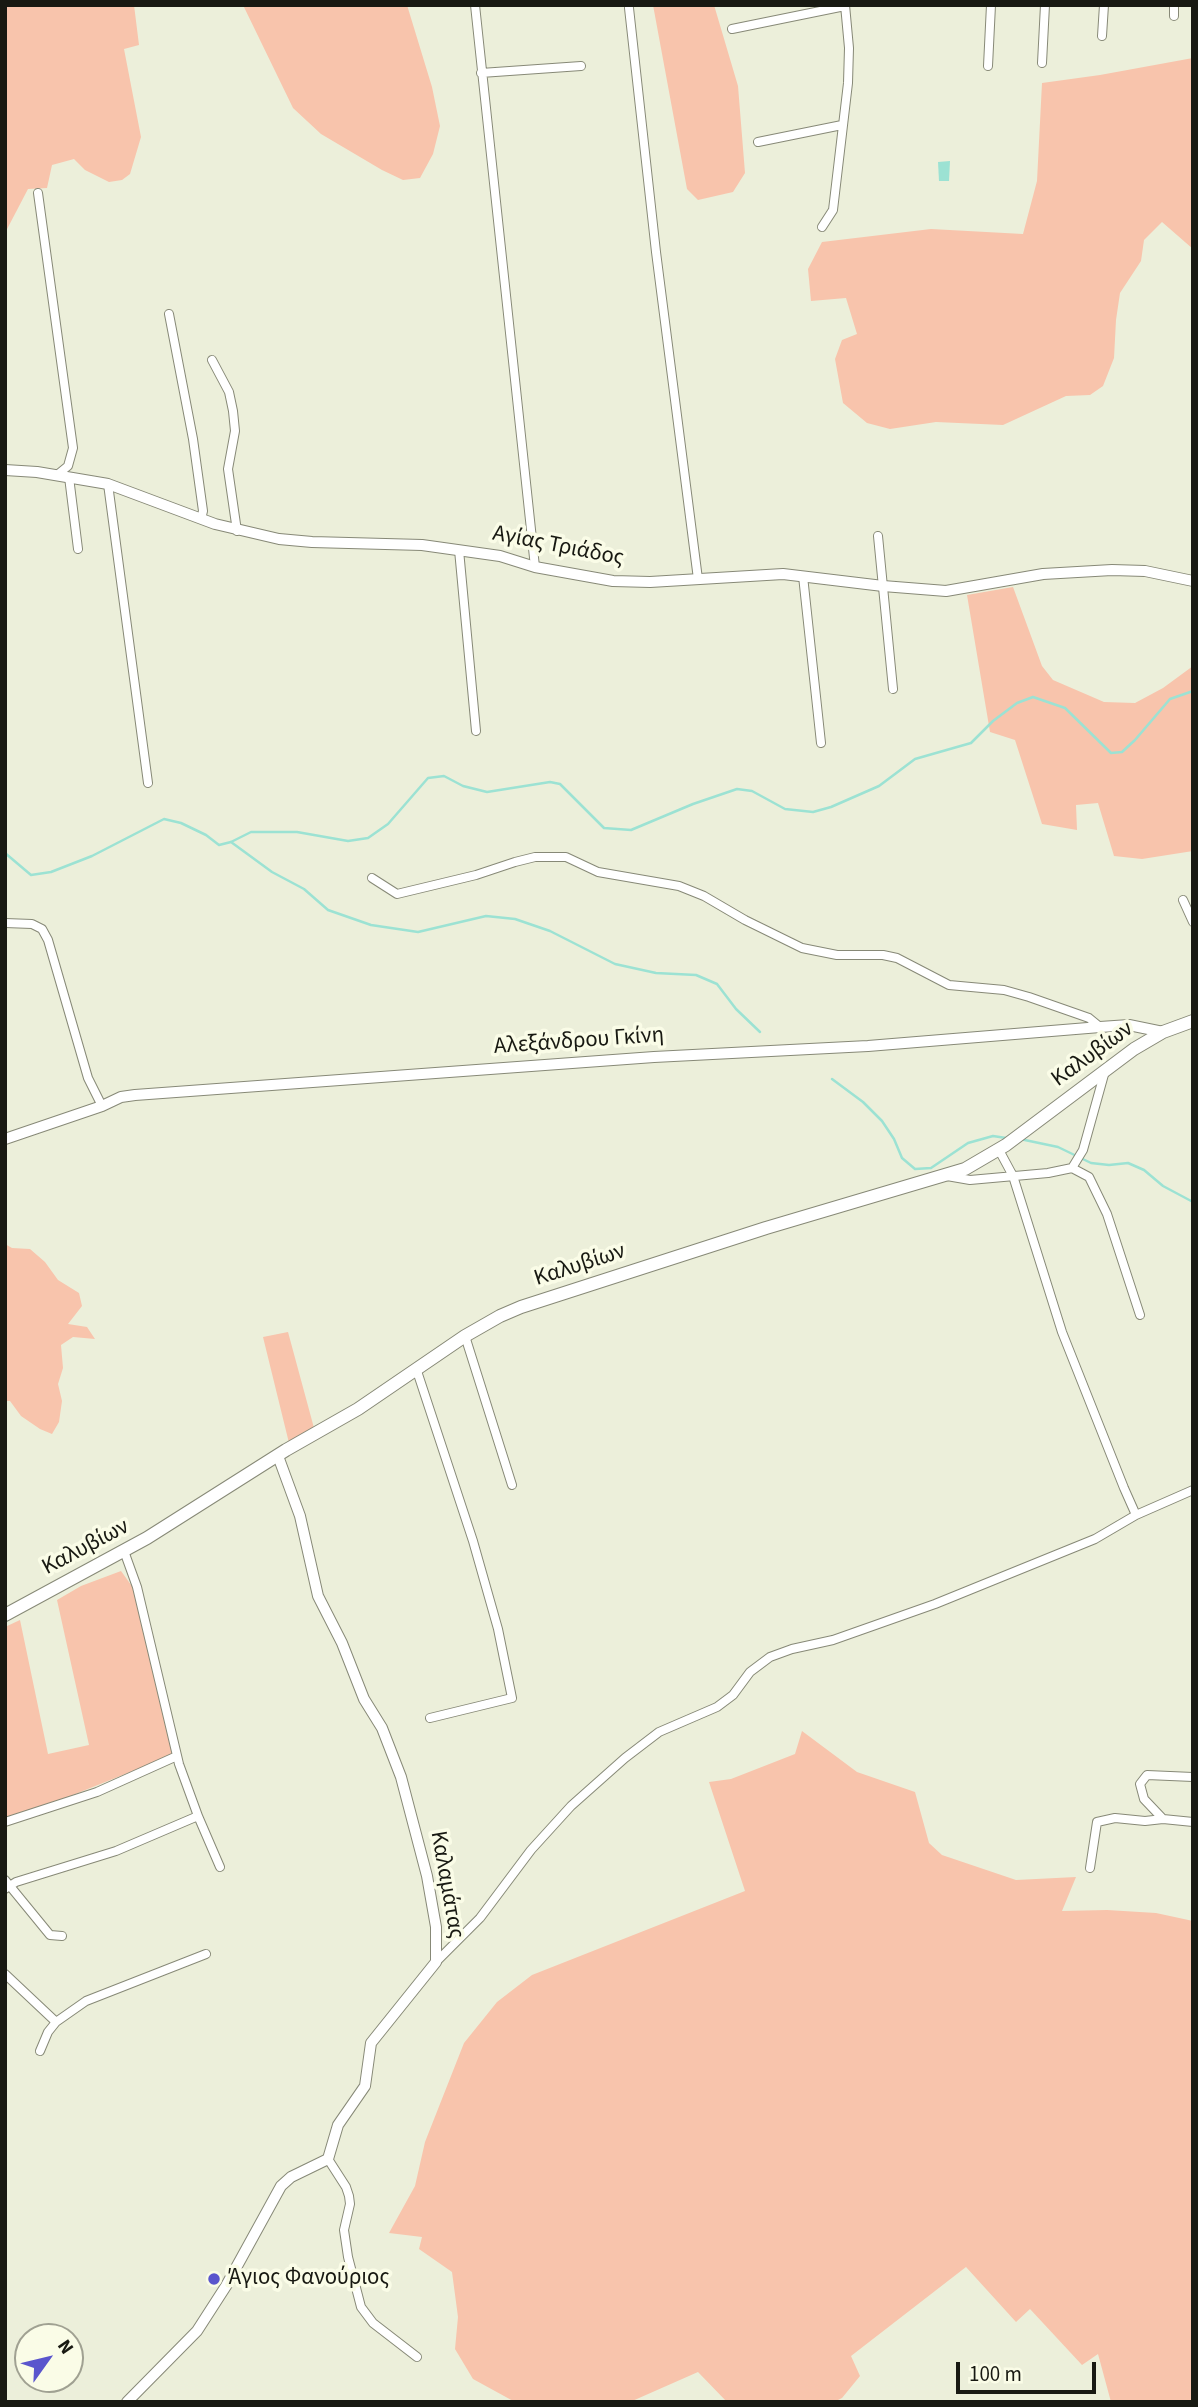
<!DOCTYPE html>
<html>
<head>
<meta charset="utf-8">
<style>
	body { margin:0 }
	#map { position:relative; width:1198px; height:2407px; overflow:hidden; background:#ecefda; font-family:"Source Sans 3",sans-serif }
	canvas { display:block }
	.frame { position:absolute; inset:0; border:7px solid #181912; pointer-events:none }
	.north { position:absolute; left:14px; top:2323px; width:70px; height:70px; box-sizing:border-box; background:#fafce7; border:2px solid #a0a192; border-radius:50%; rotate:56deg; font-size:19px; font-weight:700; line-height:28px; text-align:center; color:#181912 }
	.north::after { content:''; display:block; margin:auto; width:24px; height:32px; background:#5a55cd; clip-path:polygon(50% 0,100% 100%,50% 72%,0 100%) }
	.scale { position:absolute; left:956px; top:2362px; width:140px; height:32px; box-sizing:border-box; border:4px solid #181912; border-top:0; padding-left:9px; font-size:21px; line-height:24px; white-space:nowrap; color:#181912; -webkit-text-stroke:5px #fafce7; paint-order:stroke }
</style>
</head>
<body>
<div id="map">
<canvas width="1198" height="2407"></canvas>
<div class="frame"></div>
<div class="north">N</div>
<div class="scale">100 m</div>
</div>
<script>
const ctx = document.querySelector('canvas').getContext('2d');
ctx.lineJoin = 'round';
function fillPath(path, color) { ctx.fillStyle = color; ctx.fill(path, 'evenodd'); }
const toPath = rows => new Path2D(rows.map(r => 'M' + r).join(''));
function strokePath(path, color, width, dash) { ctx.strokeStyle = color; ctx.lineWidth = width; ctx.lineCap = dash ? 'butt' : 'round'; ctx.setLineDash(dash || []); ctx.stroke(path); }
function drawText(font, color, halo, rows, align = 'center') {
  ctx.font = font + ' "Source Sans 3",sans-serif'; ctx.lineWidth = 7; ctx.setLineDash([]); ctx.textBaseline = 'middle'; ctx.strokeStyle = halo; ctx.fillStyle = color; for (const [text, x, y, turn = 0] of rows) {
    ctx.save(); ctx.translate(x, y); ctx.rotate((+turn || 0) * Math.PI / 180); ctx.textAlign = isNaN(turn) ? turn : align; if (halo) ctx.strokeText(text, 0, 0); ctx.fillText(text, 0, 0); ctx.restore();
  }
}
fillPath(toPath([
	[5,5,134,5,139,45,124,49,141,137,130,174,122,180,109,182,85,170,74,159,52,165,47,188,28,189,5,233],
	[243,5,407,5,432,87,440,126,433,154,420,178,403,180,382,170,321,134,293,108],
	[653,5,714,5,738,86,745,173,733,192,698,200,687,189],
	[1193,58,1193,249,1162,222,1144,240,1141,261,1120,293,1116,320,1114,358,1103,386,1090,395,1066,396,1003,425,936,422,890,429,867,423,843,403,835,359,842,340,857,334,846,298,811,301,808,269,822,242,931,229,1023,234,1037,181,1042,83,1100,75],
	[1013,587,1042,666,1053,680,1104,702,1135,703,1163,688,1193,666,1193,851,1142,859,1114,856,1098,803,1076,805,1077,830,1042,824,1015,740,990,732,967,595],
	[5,1244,12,1248,30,1249,45,1262,58,1280,79,1293,82,1306,68,1324,87,1327,95,1339,73,1337,61,1345,63,1368,58,1384,62,1401,59,1422,52,1434,40,1429,21,1416,10,1401,5,1401],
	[288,1332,314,1428,289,1443,263,1337],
	[121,1571,134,1589,175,1754,58,1801,5,1818,5,1627,20,1620,48,1754,89,1745,57,1600,81,1586],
	[802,1731,857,1772,915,1792,929,1843,942,1855,1016,1880,1076,1877,1062,1911,1107,1910,1156,1913,1193,1921,1193,2402,1111,2402,1098,2354,1082,2365,1030,2309,1016,2322,966,2267,851,2356,860,2376,842,2398,834,2402,727,2402,698,2372,630,2402,515,2402,473,2379,455,2349,458,2317,452,2272,419,2249,422,2237,389,2233,415,2186,425,2142,464,2043,497,2002,532,1975,745,1891,709,1782,731,1779,795,1754]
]), '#f8c4ac');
fillPath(toPath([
	[950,161,949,181,939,181,938,162]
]), '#9ce2d3');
strokePath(toPath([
	[231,842,272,872,304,889,328,910,371,925,418,932,486,916,515,919,550,931,615,964,656,973,696,975,717,984,736,1009,760,1032],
	[5,853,31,875,51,872,92,856,164,819,181,823,206,835,219,845,231,842,251,832,297,832,348,841,368,838,388,824,428,778,444,776,463,786,487,792,550,782,560,784,604,828,631,830,693,804,737,789,752,791,785,809,813,812,831,807,879,786,915,759,971,743,993,721,1017,703,1033,697,1065,708,1111,753,1122,752,1135,740,1170,699,1193,691],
	[832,1079,863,1102,882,1121,894,1139,902,1158,915,1169,931,1168,968,1143,993,1136,1006,1138],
	[1020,1139,1058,1147,1091,1163,1109,1165,1128,1163,1144,1170,1163,1186,1193,1202]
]), '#9ce2d3', 2.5);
const minor = toPath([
	[475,5,535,567],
	[1174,5,1174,16],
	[629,8,656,252,698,579],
	[732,29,845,6],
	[1102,36,1104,5],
	[1042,63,1045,5],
	[988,66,991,5],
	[481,73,581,66],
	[758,142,842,125],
	[38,193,73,448,68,466,57,475],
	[822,227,833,210,848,83,849,48,845,5],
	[169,314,193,439,203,511,201,519],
	[212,360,229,392,233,411,235,431,228,469,237,531],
	[69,477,78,549],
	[108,484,148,783],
	[878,536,893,689],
	[459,550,476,731],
	[803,576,821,743],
	[372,878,397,894,476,875,515,862,535,857,566,857,598,872,679,886,704,896,745,920,802,948,837,955,883,955,897,958,949,985,1004,990,1029,997,1089,1018,1100,1027],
	[1183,900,1193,922],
	[5,923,32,924,42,929,48,940,88,1078,102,1106],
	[999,1150,1013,1176,1062,1332,1124,1488,1136,1515],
	[1072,1168,1083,1150,1105,1071],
	[947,1176,970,1180,1048,1173,1072,1168,1089,1177,1107,1214,1140,1315],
	[465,1336,512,1485],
	[416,1368,473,1541,498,1629,512,1698,430,1718],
	[124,1551,137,1587,179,1764,198,1816,220,1867],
	[1193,1777,1147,1775,1140,1784,1144,1799,1163,1819,1193,1822],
	[5,1822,97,1792,177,1756],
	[1090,1868,1097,1822,1115,1818,1145,1821,1163,1819],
	[5,1880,50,1935,62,1936],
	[5,1889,16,1882,116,1851,198,1816],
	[436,1962,480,1918,531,1850,571,1806,625,1758,659,1732,717,1707,733,1695,750,1672,770,1657,792,1649,833,1640,935,1604,1095,1539,1136,1515,1193,1490],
	[5,1974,56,2022],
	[40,2051,48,2032,56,2022,86,2001,206,1954],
	[328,2159,346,2187,349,2196,350,2204,344,2230,348,2257,361,2307,373,2323,417,2357]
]);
const tertiary = toPath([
	[5,470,37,472,108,484,215,524,279,539,312,542,422,545,500,556,535,567,613,581,650,582,783,574,883,586,946,591,1043,574,1112,570,1145,571,1193,581],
	[5,1139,102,1106,121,1097,135,1095,654,1057,868,1046,1100,1027,1129,1025,1163,1032],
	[127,2402,197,2331,226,2286,281,2186,291,2177,328,2159,338,2125,365,2086,371,2043,436,1962,436,1927,427,1876,401,1777,382,1728,364,1699,342,1643,318,1596,300,1516,278,1456]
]);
const secondary = toPath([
	[5,1615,147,1538,286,1450,358,1409,465,1336,500,1316,521,1307,766,1228,965,1169,1006,1145,1134,1049,1163,1032,1193,1021]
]);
strokePath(minor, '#878977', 10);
strokePath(tertiary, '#878977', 12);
strokePath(secondary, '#878977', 14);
strokePath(minor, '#fff', 8);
strokePath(tertiary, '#fff', 10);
strokePath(secondary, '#fff', 12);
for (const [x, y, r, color] of [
	[214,2279,7,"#5a55cd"]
]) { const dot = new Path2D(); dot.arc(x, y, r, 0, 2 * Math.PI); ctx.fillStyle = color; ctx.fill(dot); strokePath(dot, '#fafce7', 2.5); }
drawText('23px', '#181912', '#fafce7', [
	["Αγίας Τριάδος",558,547,11],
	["Αλεξάνδρου Γκίνη",579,1042,-4],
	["Καλυβίων",1093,1055,-36],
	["Καλυβίων",580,1266,-18],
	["Καλυβίων",86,1548,-28],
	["Καλαμάτας",446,1885,80]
]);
drawText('23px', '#181912', '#fafce7', [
	["Άγιος Φανούριος",228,2279]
], 'left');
</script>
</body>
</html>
